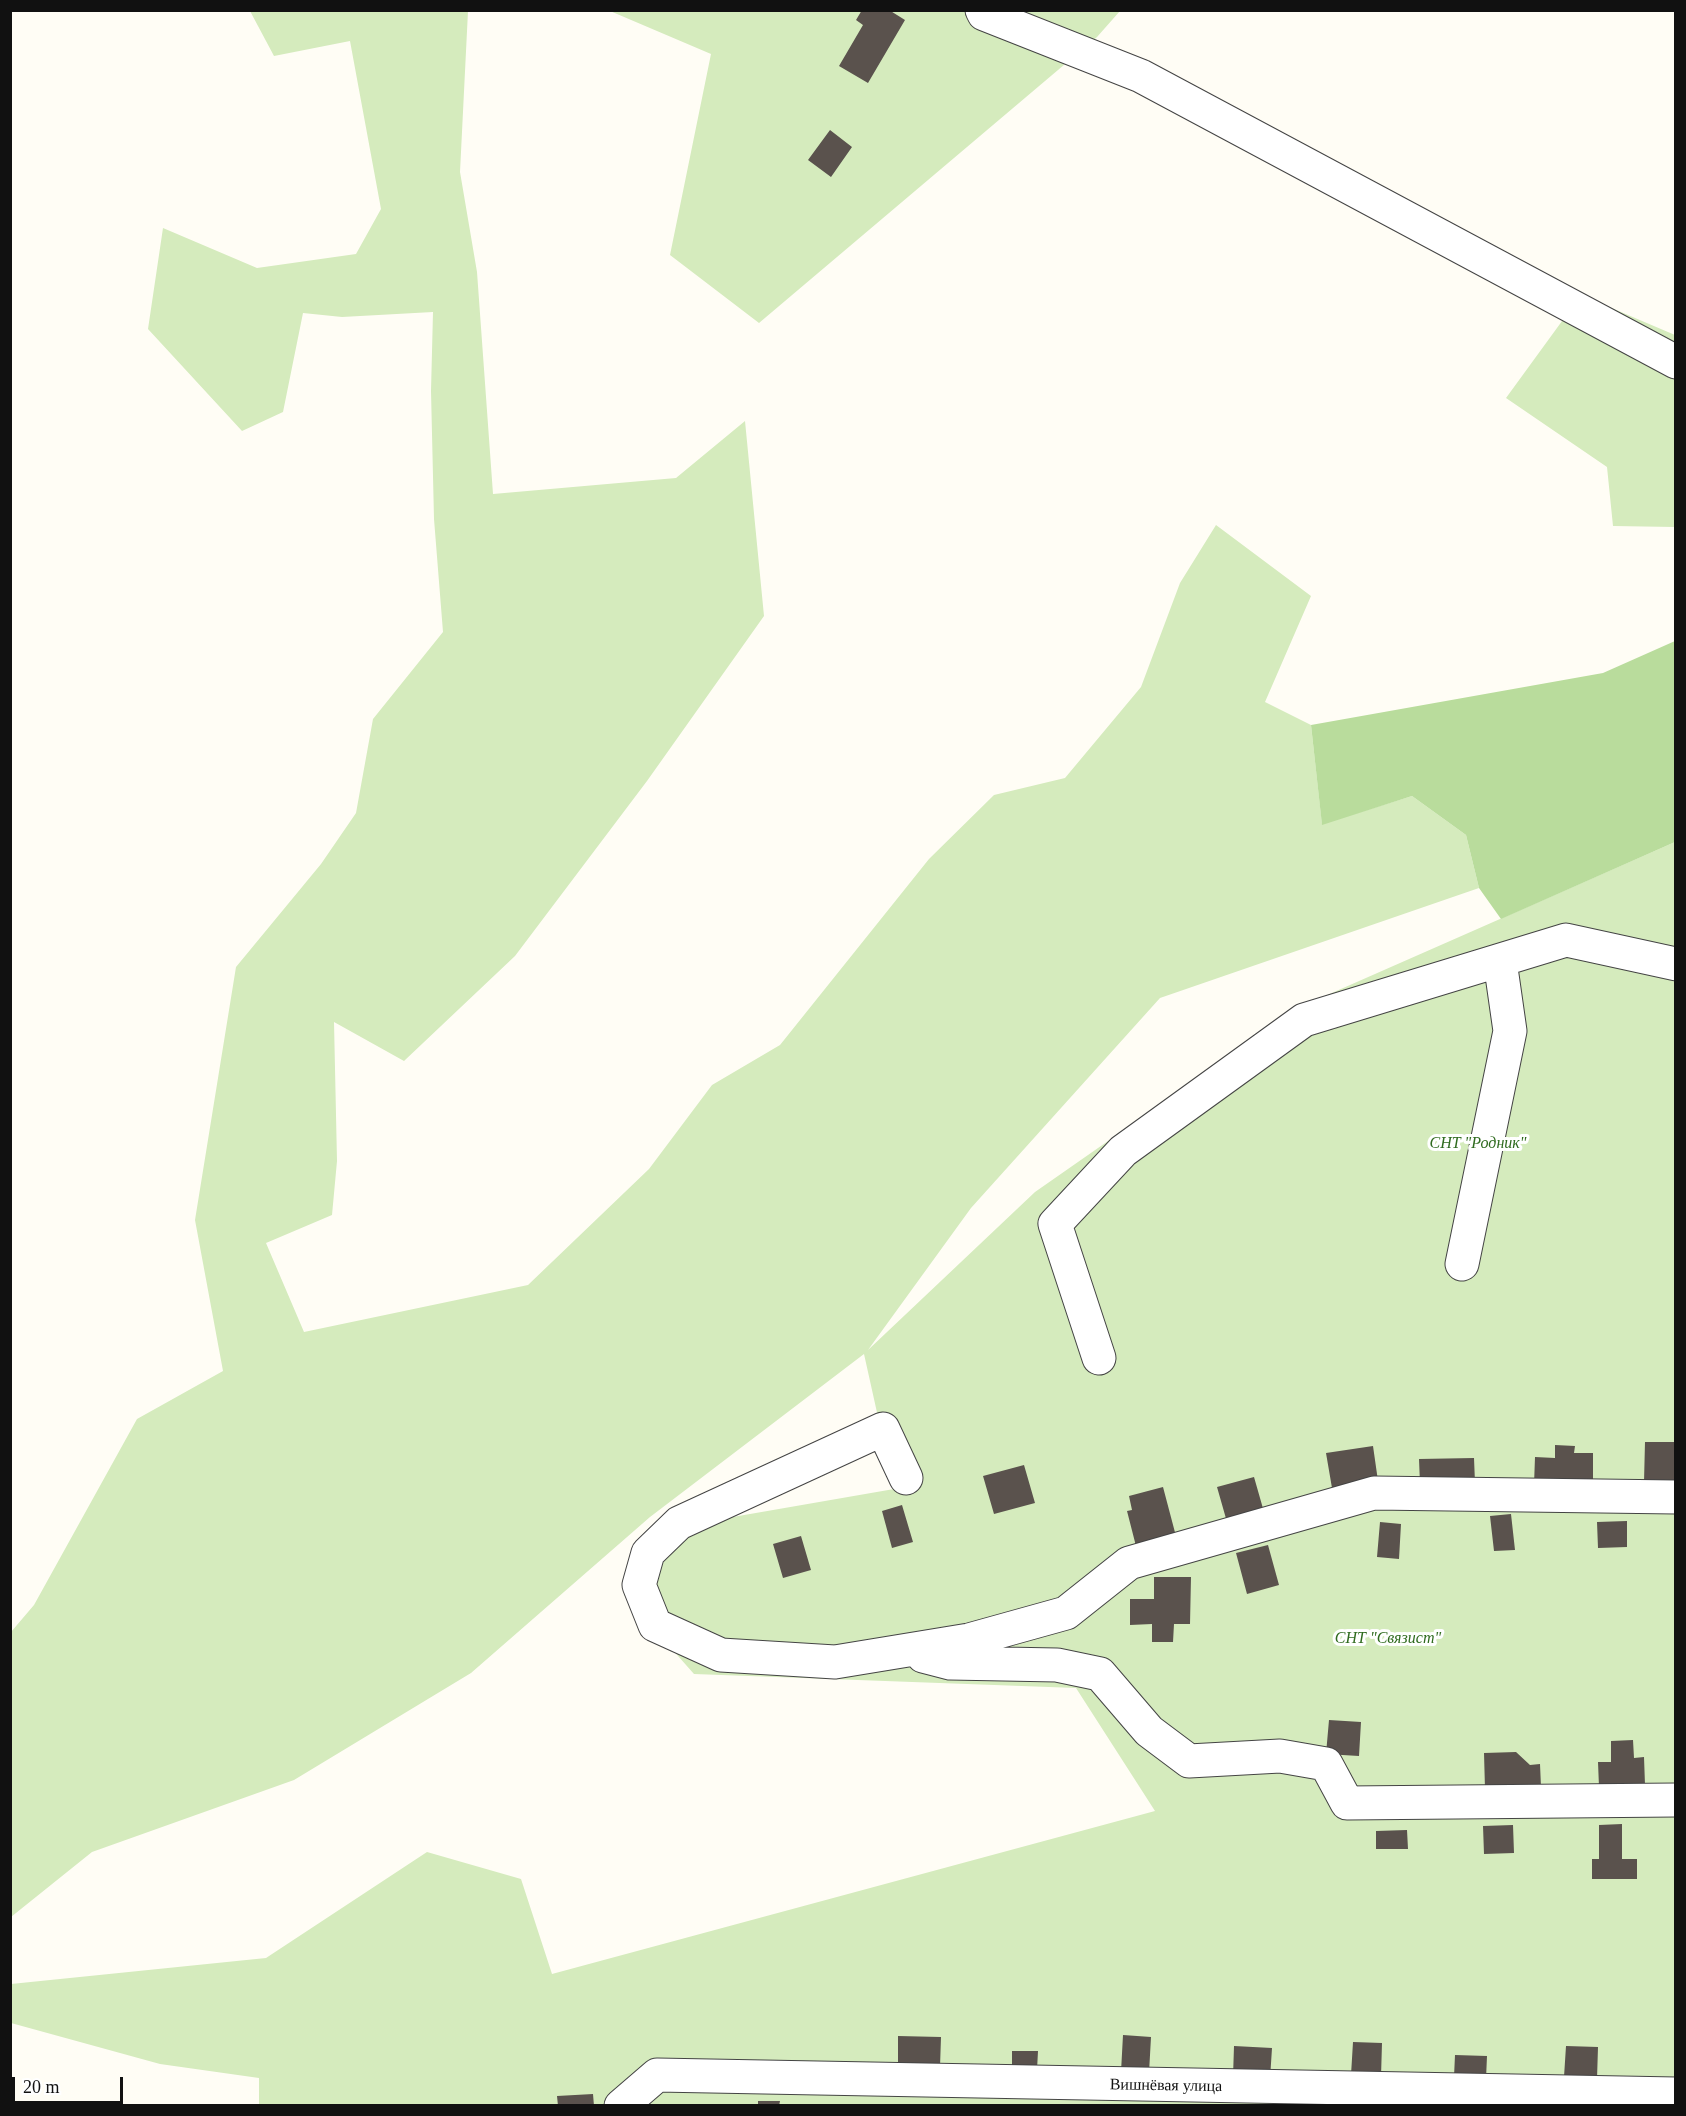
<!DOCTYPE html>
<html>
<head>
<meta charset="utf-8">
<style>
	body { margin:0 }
	#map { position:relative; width:1686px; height:2116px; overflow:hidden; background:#fffdf5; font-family:"Times New Roman",serif }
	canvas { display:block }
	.frame { position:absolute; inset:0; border:12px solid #111; pointer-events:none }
	.scale { position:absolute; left:12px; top:2077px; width:111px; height:27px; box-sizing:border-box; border:3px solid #111; border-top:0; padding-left:8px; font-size:18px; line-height:21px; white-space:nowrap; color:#111; -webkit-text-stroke:4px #fff; paint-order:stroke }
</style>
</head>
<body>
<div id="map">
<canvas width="1686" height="2116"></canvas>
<div class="frame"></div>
<div class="scale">20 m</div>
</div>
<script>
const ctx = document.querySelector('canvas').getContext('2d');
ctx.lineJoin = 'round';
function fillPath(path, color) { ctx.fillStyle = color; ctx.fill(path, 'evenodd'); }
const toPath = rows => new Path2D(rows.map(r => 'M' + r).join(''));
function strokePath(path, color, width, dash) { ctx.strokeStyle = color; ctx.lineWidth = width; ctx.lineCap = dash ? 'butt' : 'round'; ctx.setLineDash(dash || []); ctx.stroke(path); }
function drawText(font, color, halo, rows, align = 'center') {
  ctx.font = font + ' "Times New Roman",serif'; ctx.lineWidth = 6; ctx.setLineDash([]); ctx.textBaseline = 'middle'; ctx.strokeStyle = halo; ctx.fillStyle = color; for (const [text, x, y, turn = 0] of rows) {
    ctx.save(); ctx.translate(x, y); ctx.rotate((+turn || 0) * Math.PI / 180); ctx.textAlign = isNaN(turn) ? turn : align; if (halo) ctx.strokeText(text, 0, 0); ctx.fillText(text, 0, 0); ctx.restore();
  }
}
fillPath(toPath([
	[250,11,468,11,460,172,477,272,493,494,676,478,745,421,764,616,647,781,515,956,404,1061,334,1022,337,1161,332,1215,266,1243,304,1332,528,1285,649,1169,712,1085,780,1045,929,859,994,795,1065,778,1141,687,1180,583,1216,525,1311,596,1265,702,1311,725,1322,824,1412,796,1466,835,1479,888,1160,998,971,1208,868,1350,1035,1192,1300,1007,1675,842,1675,2105,259,2105,259,2078,160,2064,11,2023,11,1984,266,1958,427,1852,521,1879,552,1974,1155,1811,1076,1688,694,1674,624,1595,704,1522,894,1489,864,1354,650,1517,471,1673,294,1780,92,1852,11,1917,11,1632,34,1605,137,1419,223,1371,195,1220,236,967,321,864,356,813,373,719,443,632,434,519,431,391,433,312,342,317,303,313,283,412,242,431,148,329,163,228,257,268,356,254,381,209,350,41,274,56],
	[610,11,1120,11,1097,37,759,323,670,255,711,54],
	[1581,295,1675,335,1675,527,1613,526,1607,467,1506,398]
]), '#d5ebbd');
fillPath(toPath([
	[1675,641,1675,842,1501,919,1479,888,1466,835,1412,796,1322,825,1311,725,1603,673]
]), '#b9dc9c');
fillPath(toPath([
	[862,10,889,10,905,20,868,83,839,66,863,25,856,20],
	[830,130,852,147,831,177,808,160],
	[1645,1442,1676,1442,1676,1482,1644,1482],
	[1555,1445,1575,1446,1574,1453,1593,1453,1593,1486,1534,1485,1535,1457,1555,1458],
	[1373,1446,1378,1481,1332,1488,1326,1453],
	[1474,1458,1475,1483,1420,1484,1419,1459],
	[1024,1465,1035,1503,994,1514,983,1476],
	[1254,1477,1264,1512,1227,1522,1217,1487],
	[1163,1487,1177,1540,1137,1550,1127,1511,1132,1510,1129,1496],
	[902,1505,913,1542,892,1548,882,1511],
	[1511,1514,1515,1550,1494,1551,1490,1516],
	[1627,1521,1627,1547,1598,1548,1597,1522],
	[1380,1522,1401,1524,1399,1559,1377,1557],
	[801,1536,811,1570,783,1578,773,1544],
	[1268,1545,1279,1585,1247,1594,1236,1553],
	[1154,1577,1191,1577,1190,1624,1174,1624,1173,1642,1152,1642,1152,1624,1130,1625,1130,1599,1154,1599],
	[1329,1720,1361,1722,1359,1756,1326,1754],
	[1633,1740,1634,1758,1644,1757,1645,1785,1599,1787,1598,1762,1611,1762,1611,1741],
	[1516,1752,1530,1765,1540,1764,1541,1787,1485,1789,1484,1753],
	[1622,1824,1622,1859,1637,1859,1637,1879,1592,1879,1592,1859,1599,1859,1599,1825],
	[1513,1825,1514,1853,1484,1854,1483,1826],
	[1407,1830,1408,1849,1376,1849,1376,1831],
	[1123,2035,1151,2037,1149,2073,1121,2072],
	[898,2036,941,2037,940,2067,898,2066],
	[1353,2042,1382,2043,1381,2077,1351,2075],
	[1234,2046,1272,2048,1270,2079,1233,2077],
	[1566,2046,1598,2047,1597,2079,1564,2077],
	[1012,2051,1038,2051,1037,2070,1012,2069],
	[1455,2055,1487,2056,1486,2079,1454,2077],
	[593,2094,594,2106,558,2106,557,2096],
	[758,2101,780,2101,779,2106,758,2106]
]), '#5a524d');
const minor = toPath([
	[982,10,984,14,1141,76,1676,362],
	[1462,1264,1510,1031,1500,961],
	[1099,1358,1055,1224,1123,1151,1304,1020,1566,940,1676,964],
	[906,1478,883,1429,679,1523,648,1553,639,1585,655,1625,721,1655,835,1662,969,1640,1066,1613,1129,1563,1374,1493,1676,1497],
	[923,1656,950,1663,1057,1665,1100,1674,1149,1731,1189,1761,1280,1756,1326,1764,1347,1803,1676,1800],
	[621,2106,657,2075,1676,2094]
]);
strokePath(minor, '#444', 35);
strokePath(minor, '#fff', 33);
drawText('italic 16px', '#2f6b1f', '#fff', [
	["СНТ \"Родник\"",1478,1144],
	["СНТ \"Связист\"",1388,1639]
]);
drawText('16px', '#111', '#fff', [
	["Вишнёвая улица",1166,2086,1]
]);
</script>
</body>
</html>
